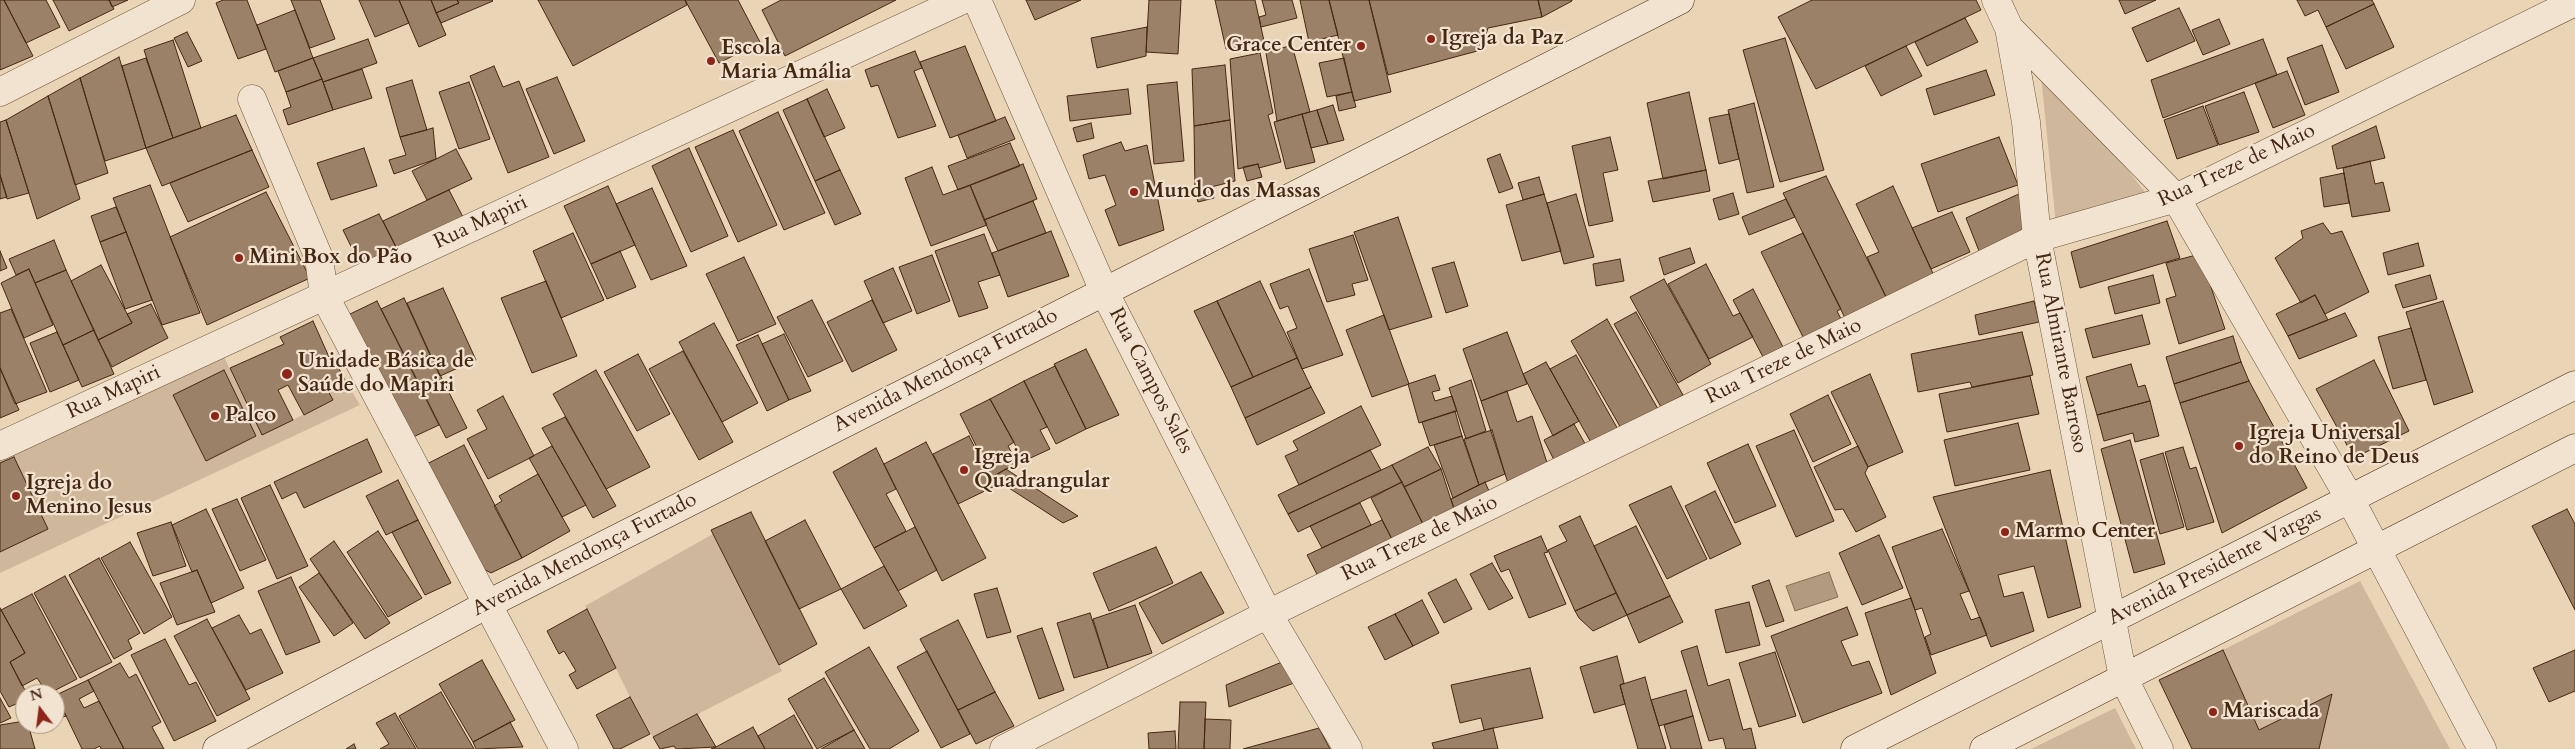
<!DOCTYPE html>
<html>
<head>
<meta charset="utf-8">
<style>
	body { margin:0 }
	#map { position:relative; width:2575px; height:749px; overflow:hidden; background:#ead4b6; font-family:Cardo,serif }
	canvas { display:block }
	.north { position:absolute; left:15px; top:684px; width:50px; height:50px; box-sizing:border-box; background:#f1e3d0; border:1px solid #ac9884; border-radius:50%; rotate:345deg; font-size:14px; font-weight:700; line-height:20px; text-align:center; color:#452811 }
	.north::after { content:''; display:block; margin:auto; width:18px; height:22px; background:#8f2418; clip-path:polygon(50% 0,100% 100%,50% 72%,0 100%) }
</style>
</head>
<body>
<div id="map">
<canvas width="2575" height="749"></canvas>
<div class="north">N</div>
</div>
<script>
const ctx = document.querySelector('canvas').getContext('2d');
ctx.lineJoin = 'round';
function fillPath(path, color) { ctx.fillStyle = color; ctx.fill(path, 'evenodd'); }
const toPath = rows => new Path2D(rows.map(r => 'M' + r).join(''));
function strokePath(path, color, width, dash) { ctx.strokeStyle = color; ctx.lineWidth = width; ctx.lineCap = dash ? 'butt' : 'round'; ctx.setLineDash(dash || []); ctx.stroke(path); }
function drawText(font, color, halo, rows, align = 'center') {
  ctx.font = font + ' Cardo,serif'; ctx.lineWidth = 4.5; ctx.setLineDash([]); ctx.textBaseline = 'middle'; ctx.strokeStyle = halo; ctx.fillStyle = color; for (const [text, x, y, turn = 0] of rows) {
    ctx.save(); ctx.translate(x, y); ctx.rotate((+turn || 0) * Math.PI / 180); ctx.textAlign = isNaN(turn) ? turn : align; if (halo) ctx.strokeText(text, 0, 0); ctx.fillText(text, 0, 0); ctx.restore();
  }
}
fillPath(toPath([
	[2039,56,2148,196,2057,235],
	[223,355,262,435,333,400,327,389,345,380,360,405,0,573,0,458],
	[713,534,782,671,653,737,630,697,585,606],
	[2360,581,2450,749,2319,749,2332,695,2259,730,2223,650],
	[2115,708,2136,749,2031,749]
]), '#ceb79a');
const water = toPath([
	[1829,572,1838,597,1795,611,1786,586,1829,572]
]);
fillPath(water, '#b29a7e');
strokePath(water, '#866c52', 1);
const building = toPath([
	[0,0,4,0,33,56,0,70,0,0],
	[4,0,46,0,60,27,26,43,4,0],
	[53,0,109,0,114,9,69,31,53,0],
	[109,0,128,0,112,7,109,0],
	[223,0,247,0,266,49,238,59,216,3,223,0],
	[291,0,320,0,335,39,310,48,291,0],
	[359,0,399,0,409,23,375,37,359,0],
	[399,0,431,0,446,35,419,47,399,0],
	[431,0,457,0,459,3,436,13,431,0],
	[457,0,492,0,493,1,441,23,436,13,459,3,457,0],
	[538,0,685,0,687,5,573,66,538,0],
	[685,0,738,0,760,42,719,63,685,0],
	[781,0,896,0,785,56,762,10,781,0],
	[1026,0,1081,0,1035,20,1026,0],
	[1149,0,1181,0,1178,54,1146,52,1149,0],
	[1215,0,1255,0,1264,41,1226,49,1215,0],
	[1262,0,1292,0,1297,18,1261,27,1259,17,1266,15,1262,0],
	[1300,0,1329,0,1338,35,1309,42,1300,0],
	[1329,0,1369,0,1391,92,1354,101,1329,0],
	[1369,0,1538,0,1542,17,1488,28,1481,50,1388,75,1369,0],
	[1538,0,1572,0,1572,1,1542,17,1538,0],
	[1812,0,1976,0,1981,10,1816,89,1778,17,1812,0],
	[2119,0,2156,0,2125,14,2119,0],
	[2297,0,2372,0,2374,4,2326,27,2318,10,2305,16,2297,0],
	[2374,4,2394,47,2346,69,2326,27,2374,4],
	[2179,8,2195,41,2147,62,2132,28,2179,8],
	[295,10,313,58,275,72,257,25,295,10],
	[1965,18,1978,42,1927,66,1915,42,1965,18],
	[2219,19,2230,44,2203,55,2192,30,2219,19],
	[1147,27,1146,56,1097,68,1091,38,1147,27],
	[187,32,202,61,188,67,174,38,187,32],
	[1785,38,1824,170,1780,182,1743,50,1785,38],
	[368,39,377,63,323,82,313,58,368,39],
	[2263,39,2277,75,2163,118,2151,80,2263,39],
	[173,40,201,128,173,138,144,50,173,40],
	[1292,45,1310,112,1277,121,1266,53,1292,45],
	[2322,45,2339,92,2305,105,2287,58,2322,45],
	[965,46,996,121,950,138,920,62,965,46],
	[1906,46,1922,76,1881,96,1865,66,1906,46],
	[915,51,922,68,914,71,936,126,898,138,878,85,871,87,865,70,915,51],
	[1260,53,1273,113,1268,115,1281,162,1259,168,1258,164,1238,169,1230,59,1260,53],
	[119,57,146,148,105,161,80,78,119,57],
	[146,58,173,138,146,148,122,66,146,58],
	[313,58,322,79,286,92,278,71,313,58],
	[1344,58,1352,92,1327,97,1319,63,1344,58],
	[1225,65,1230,120,1194,126,1192,69,1225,65],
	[494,66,503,87,519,81,549,157,508,173,470,76,494,66],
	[362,69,372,98,333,110,323,82,362,69],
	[1986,70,1995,95,1934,115,1926,89,1986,70],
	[2287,71,2305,115,2273,128,2255,83,2287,71],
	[557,77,585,141,554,154,526,89,557,77],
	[80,78,108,173,75,185,48,96,80,78],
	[322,79,333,110,288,125,283,110,291,107,286,92,322,79],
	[412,80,427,130,400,137,386,88,412,80],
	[469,82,490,139,459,149,439,92,469,82],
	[1177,82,1184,161,1154,164,1147,85,1177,82],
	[827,89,845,128,824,137,807,99,827,89],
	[1128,89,1131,114,1070,121,1067,96,1128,89],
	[1352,92,1356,107,1339,111,1336,96,1352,92],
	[1689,92,1706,170,1663,179,1647,103,1689,92],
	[2244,92,2259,132,2219,145,2205,106,2244,92],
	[48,96,80,199,37,219,6,120,48,96],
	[807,99,840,170,815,181,783,110,807,99],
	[1754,103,1774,187,1747,193,1728,110,1754,103],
	[1333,105,1344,140,1328,144,1317,110,1333,105],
	[2203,106,2218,145,2177,159,2164,120,2203,106],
	[1317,110,1328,144,1311,148,1302,114,1317,110],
	[778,112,825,213,784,230,739,131,778,112],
	[1302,114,1315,162,1286,169,1274,122,1302,114],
	[1729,114,1739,159,1719,164,1709,118,1729,114],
	[236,115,252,150,162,186,146,148,236,115],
	[1005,117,1015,139,967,158,958,135,1005,117],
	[6,120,29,193,7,199,0,175,0,122,6,120],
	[1230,120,1235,181,1195,191,1194,126,1230,120],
	[1091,123,1094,138,1077,142,1073,128,1091,123],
	[2376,126,2385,158,2337,169,2332,146,2376,126],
	[433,128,436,159,394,174,389,160,406,155,400,137,433,128],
	[733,130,777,225,738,242,695,147,733,130],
	[1610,137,1618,170,1603,173,1613,221,1589,226,1572,146,1610,137],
	[1999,137,2018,185,1938,212,1921,164,1999,137],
	[1121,142,1125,151,1147,145,1164,230,1119,246,1105,210,1116,205,1105,175,1089,179,1083,155,1121,142],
	[1010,143,1020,166,958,190,948,166,1010,143],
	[364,148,377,186,331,200,317,163,364,148],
	[689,148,728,236,691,252,652,166,689,148],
	[456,149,472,179,427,200,412,171,456,149],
	[252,150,269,187,188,222,170,183,252,150],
	[1500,154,1513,188,1499,193,1487,159,1500,154],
	[2370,161,2375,184,2383,182,2390,211,2352,217,2343,168,2370,161],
	[1023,164,1037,199,984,220,970,185,1023,164],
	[1258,164,1262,177,1247,181,1243,167,1258,164],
	[932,167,943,195,970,185,987,225,931,246,905,178,932,167],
	[840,170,861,214,835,225,815,181,840,170],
	[1706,170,1710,191,1653,202,1648,181,1706,170],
	[2344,173,2349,203,2324,207,2320,178,2344,173],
	[0,175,7,197,0,199,0,175],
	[1826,176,1888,301,1846,320,1783,193,1826,176],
	[1539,177,1544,194,1523,200,1518,183,1539,177],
	[150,185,200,313,162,325,113,198,150,185],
	[608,186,635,245,591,264,564,206,608,186],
	[1893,186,1936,280,1888,301,1867,257,1879,252,1856,204,1893,186],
	[1210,187,1214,198,1198,202,1195,191,1210,187],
	[652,188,687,266,651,280,616,204,652,188],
	[449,190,463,217,397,249,383,221,449,190],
	[266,192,310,278,207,325,170,237,266,192],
	[1733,193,1739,214,1719,220,1713,199,1733,193],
	[2021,193,2027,237,1981,256,1966,218,2021,193],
	[1544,194,1561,251,1522,261,1506,205,1544,194],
	[1576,194,1594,257,1564,264,1547,203,1576,194],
	[1786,199,1795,217,1749,235,1742,217,1786,199],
	[1033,201,1046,233,998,251,984,220,1033,201],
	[116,207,126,232,100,242,91,216,116,207],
	[1952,212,1970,252,1931,269,1912,228,1952,212],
	[379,214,397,249,360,265,343,230,379,214],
	[1398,217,1432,317,1389,330,1354,232,1398,217],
	[2167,221,2180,258,2080,288,2071,252,2167,221],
	[2323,223,2331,234,2342,231,2369,292,2325,314,2315,295,2301,303,2275,258,2303,238,2301,231,2323,223],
	[1051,231,1069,276,1008,297,992,253,1051,231],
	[126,232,152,300,125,309,100,242,126,232],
	[573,233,604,300,561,318,533,251,573,233],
	[1803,233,1841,309,1837,311,1842,321,1804,339,1761,252,1803,233],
	[984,234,1000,275,978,282,988,308,959,317,935,251,984,234],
	[1353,235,1368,280,1352,284,1355,295,1327,302,1309,249,1353,235],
	[54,240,66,270,35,283,29,269,16,275,9,259,54,240],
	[2418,243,2424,266,2388,275,2383,253,2418,243],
	[1690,248,1695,263,1664,275,1659,258,1690,248],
	[0,251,7,268,0,271,0,251],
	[620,251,636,287,607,299,591,264,620,251],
	[2200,254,2225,329,2179,344,2166,299,2176,296,2166,263,2200,254],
	[932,255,950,301,917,314,899,267,932,255],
	[744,257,776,324,738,341,706,274,744,257],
	[1620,259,1624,281,1596,286,1593,264,1620,259],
	[1454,262,1468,306,1446,313,1432,268,1454,262],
	[1706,264,1733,316,1740,313,1753,337,1709,359,1668,284,1706,264],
	[101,265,132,323,98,340,71,281,101,265],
	[893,268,912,311,883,323,864,281,893,268],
	[29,269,53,325,24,338,1,283,29,269],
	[1309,269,1343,355,1302,369,1287,332,1297,328,1288,306,1280,309,1270,284,1309,269],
	[66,270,94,330,63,345,35,283,66,270],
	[2153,275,2160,303,2115,314,2108,287,2153,275],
	[2430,275,2437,299,2403,308,2395,285,2430,275],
	[1664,279,1711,364,1678,383,1630,297,1664,279],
	[546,281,577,356,532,373,501,298,546,281],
	[1260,281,1297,358,1253,377,1217,301,1260,281],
	[443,288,476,360,440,376,407,303,443,288],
	[1753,289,1783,347,1763,357,1733,300,1753,289],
	[2315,295,2328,320,2288,336,2276,314,2315,295],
	[404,298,430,355,409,364,381,309,404,298],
	[812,300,843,361,808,377,777,317,812,300],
	[872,300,897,350,852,372,827,322,872,300],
	[377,301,439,425,411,438,348,315,377,301],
	[1217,301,1253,377,1231,387,1194,311,1217,301],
	[2034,301,2039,322,1979,335,1975,315,2034,301],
	[2443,301,2473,392,2434,405,2406,312,2443,301],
	[151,304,168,338,112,367,98,340,132,323,127,314,151,304],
	[11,309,47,392,15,404,0,368,0,313,11,309],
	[1636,312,1683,395,1661,407,1614,324,1636,312],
	[2345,313,2357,336,2299,359,2288,336,2345,313],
	[1384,315,1409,384,1372,397,1346,330,1384,315],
	[2142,315,2150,344,2093,358,2085,329,2142,315],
	[1607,319,1658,409,1622,430,1571,341,1607,319],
	[313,321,329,357,332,355,345,380,327,389,333,400,304,415,288,385,278,390,293,420,262,435,230,368,284,344,280,337,313,321],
	[714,323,758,403,722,422,679,342,714,323],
	[2411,328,2426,380,2393,389,2378,337,2411,328],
	[94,330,114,374,82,387,63,345,94,330],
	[57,332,79,380,50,392,30,343,57,332],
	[1507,332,1527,384,1481,401,1463,349,1507,332],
	[2022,332,2033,375,1972,387,1970,382,1918,392,1911,354,2022,332],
	[784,334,811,391,789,400,762,344,784,334],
	[758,335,789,400,767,411,736,345,758,335],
	[2233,336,2241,362,2174,384,2166,357,2233,336],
	[1086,349,1119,415,1086,429,1054,364,1086,349],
	[683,351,733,442,699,460,649,369,683,351],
	[638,354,670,414,637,431,604,372,638,354],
	[430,355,467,428,446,438,409,364,430,355],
	[1576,355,1620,433,1594,448,1550,369,1576,355],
	[1297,358,1311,387,1245,418,1231,387,1297,358],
	[2374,360,2409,431,2354,458,2316,389,2374,360],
	[1546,362,1579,421,1553,436,1523,374,1546,362],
	[2241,362,2249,381,2180,403,2174,384,2241,362],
	[2131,364,2138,387,2145,385,2150,401,2097,415,2086,377,2131,364],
	[1055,366,1086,429,1056,444,1024,381,1055,366],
	[0,368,19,410,0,418,0,368],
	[224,370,256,436,206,461,173,395,224,370],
	[596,370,650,467,606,489,553,394,596,370],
	[1870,374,1903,452,1868,467,1831,392,1870,374],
	[1435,375,1440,390,1432,392,1435,401,1452,396,1457,411,1419,423,1408,384,1435,375],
	[2030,376,2039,414,1947,432,1939,394,2030,376],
	[1471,380,1486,431,1466,439,1449,388,1471,380],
	[1024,381,1047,427,1040,430,1050,449,1024,461,990,399,1024,381],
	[2249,381,2307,488,2222,533,2180,403,2249,381],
	[1311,387,1325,413,1257,445,1245,418,1311,387],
	[1507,391,1517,422,1532,416,1549,469,1510,489,1481,401,1507,391],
	[1828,395,1851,444,1813,462,1790,414,1828,395],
	[503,396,534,456,488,479,467,439,487,429,477,410,503,396],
	[990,399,1014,442,1008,446,1017,463,992,477,960,414,990,399],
	[2150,401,2159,436,2135,442,2133,433,2104,441,2097,415,2150,401],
	[1361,406,1381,445,1299,485,1285,456,1298,450,1293,441,1361,406],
	[1455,411,1462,436,1430,446,1422,422,1455,411],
	[565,417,616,506,593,518,542,428,565,417],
	[2018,423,2030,470,1955,486,1944,440,2018,423],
	[1574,424,1588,449,1557,466,1544,440,1574,424],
	[1492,430,1505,474,1479,485,1464,439,1492,430],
	[1794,430,1834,521,1796,537,1756,446,1794,430],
	[969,436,995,486,958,504,933,454,969,436],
	[1462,436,1479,485,1453,498,1434,445,1462,436],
	[367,439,382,472,304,508,296,492,282,499,274,482,367,439],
	[2130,440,2165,564,2134,573,2101,449,2130,440],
	[926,442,986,558,942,581,884,464,926,442],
	[1748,444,1776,506,1735,523,1707,463,1748,444],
	[464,445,522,558,491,573,476,565,425,465,464,445],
	[552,446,586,505,562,517,529,458,552,446],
	[1858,446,1868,467,1865,473,1886,517,1856,532,1843,509,1835,510,1814,467,1858,446],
	[1428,447,1441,469,1404,487,1392,465,1428,447],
	[2183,447,2190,469,2196,467,2214,522,2187,530,2165,452,2183,447],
	[876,448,896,489,886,494,906,531,874,548,833,472,876,448],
	[1370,450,1381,470,1288,514,1278,495,1370,450],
	[2163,453,2184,527,2160,534,2140,460,2163,453],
	[14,457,48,529,0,552,0,463,14,457],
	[1392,465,1402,482,1298,532,1288,514,1392,465],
	[1006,469,1078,516,1063,523,992,477,1006,469],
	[1441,469,1457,518,1427,532,1404,487,1441,469],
	[2050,470,2081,607,2048,618,2034,566,1998,575,2004,597,2023,592,2034,631,1991,647,1933,497,2050,470],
	[538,474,570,531,522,558,494,506,502,501,499,496,538,474],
	[398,480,418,520,386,535,366,496,398,480],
	[1402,482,1427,532,1396,547,1371,498,1402,482],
	[1485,482,1493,500,1457,518,1451,499,1485,482],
	[270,485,308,566,277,579,241,498,270,485],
	[1671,486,1707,559,1667,579,1629,505,1671,486],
	[1715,491,1741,544,1710,559,1685,506,1715,491],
	[237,499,266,560,240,571,212,509,237,499],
	[1360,503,1371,525,1322,548,1310,526,1360,503],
	[206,509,244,588,211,603,197,570,192,572,172,525,206,509],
	[2567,509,2575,524,2575,610,2532,526,2567,509],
	[751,512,817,644,779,665,711,530,751,512],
	[1580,516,1616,593,1575,611,1548,550,1567,541,1559,526,1580,516],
	[418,520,451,583,425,595,392,532,418,520],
	[805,520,841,589,799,609,765,541,805,520],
	[1382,520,1396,547,1320,580,1307,555,1382,520],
	[171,522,186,566,153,576,137,533,171,522],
	[1636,526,1670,596,1627,615,1594,546,1636,526],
	[915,527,937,570,898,591,874,548,915,527],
	[1942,529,1969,591,1960,594,1971,620,1980,617,1987,635,1931,655,1925,637,1931,634,1922,608,1915,610,1892,547,1942,529],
	[378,531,422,598,388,617,347,552,378,531],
	[1879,535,1903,588,1862,605,1839,553,1879,535],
	[1541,536,1548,552,1544,553,1566,604,1529,618,1509,569,1501,572,1494,556,1541,536],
	[334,541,390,623,365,639,310,559,334,541],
	[130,542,172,617,144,634,101,558,130,542],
	[1156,547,1173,583,1109,611,1093,573,1156,547],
	[99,558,140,633,128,640,132,649,114,659,69,575,99,558],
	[1492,563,1513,598,1489,610,1470,574,1492,563],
	[884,566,907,606,864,629,841,589,884,566],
	[197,570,215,612,177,625,160,583,197,570],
	[1201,572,1224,613,1162,644,1139,603,1201,572],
	[319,573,353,623,334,636,299,587,319,573],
	[65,576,112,662,80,678,34,593,65,576],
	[291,577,320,642,286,655,258,591,291,577],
	[1456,579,1472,609,1444,623,1428,593,1456,579],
	[1769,580,1784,621,1766,627,1752,586,1769,580],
	[997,588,1011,632,987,638,974,594,997,588],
	[1616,593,1627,615,1593,631,1579,618,1575,611,1616,593],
	[32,594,77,679,48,694,37,678,22,686,10,662,25,653,1,610,32,594],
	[1670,596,1683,622,1639,643,1627,615,1670,596],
	[1911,598,1936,673,1891,695,1865,613,1911,598],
	[1422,600,1439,633,1413,646,1395,614,1422,600],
	[1749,602,1760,645,1726,653,1715,610,1749,602],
	[1135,605,1152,653,1108,668,1093,619,1135,605],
	[1847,607,1858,635,1841,641,1852,666,1869,661,1882,693,1803,723,1771,636,1847,607],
	[0,608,25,653,10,662,27,694,25,694,25,700,9,707,0,691,0,608],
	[587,609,616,668,577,689,569,675,576,671,564,651,559,654,547,631,587,609],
	[1090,613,1108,668,1074,678,1057,623,1090,613],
	[1395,614,1413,646,1385,660,1368,627,1395,614],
	[239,615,250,634,261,629,283,673,246,690,212,628,239,615],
	[207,619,250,699,217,716,174,636,207,619],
	[958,620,995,692,958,710,920,639,958,620],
	[1042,628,1064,690,1039,699,1017,636,1042,628],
	[165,639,189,685,196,682,216,721,174,741,131,655,165,639],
	[1697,646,1708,686,1729,679,1743,730,1751,728,1756,749,1726,749,1723,738,1709,741,1681,651,1697,646],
	[869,647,919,731,889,749,870,749,825,672,869,647],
	[2223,650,2259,730,2332,694,2319,749,2192,749,2159,680,2223,650],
	[2575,650,2575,691,2549,702,2533,668,2575,650],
	[927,651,970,734,941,748,897,667,927,651],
	[1775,652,1796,716,1759,727,1739,663,1775,652],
	[1617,656,1624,683,1620,685,1625,704,1594,713,1580,667,1617,656],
	[482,660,515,720,473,742,439,684,482,660],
	[1282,662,1294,683,1229,707,1226,685,1282,662],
	[120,663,129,678,136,674,161,722,152,727,164,749,124,749,88,680,120,663],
	[1530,668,1543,718,1484,730,1481,718,1460,723,1451,685,1530,668],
	[1645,677,1651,700,1666,749,1638,749,1625,704,1620,685,1645,677],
	[824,678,854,730,817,749,788,699,824,678],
	[88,680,94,691,79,699,84,708,99,701,124,749,101,749,100,746,94,749,82,749,56,695,88,680],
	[1686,690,1693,716,1659,726,1651,700,1686,690],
	[441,692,474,749,418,749,399,716,441,692],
	[995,692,1014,726,976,744,958,710,995,692],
	[55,695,66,716,55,720,55,695],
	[630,697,650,734,620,749,614,749,596,715,630,697],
	[0,698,11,718,0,723,0,698],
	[1180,702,1206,702,1204,749,1178,749,1180,702],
	[395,713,416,749,380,749,389,744,376,723,395,713],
	[697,714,716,747,676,749,674,746,660,749,653,737,697,714],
	[794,715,813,749,765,749,758,736,794,715],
	[1693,716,1702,749,1671,749,1664,725,1693,716],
	[1205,719,1231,720,1230,749,1204,749,1205,719],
	[25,721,25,724,28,724,35,749,0,749,0,725,25,721],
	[510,722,523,747,476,749,473,742,510,722],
	[28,724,46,724,30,731,28,724],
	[753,727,765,749,711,749,716,747,753,727],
	[1319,728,1330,749,1243,749,1319,728],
	[1493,728,1498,749,1434,749,1432,743,1493,728],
	[854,730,865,749,821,749,854,730],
	[1175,731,1176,749,1149,749,1148,733,1175,731],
	[354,744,356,749,346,749,354,744]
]);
fillPath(building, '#9b8167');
strokePath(building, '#452811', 1);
const street = toPath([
	[977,0,1104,291,1268,614,1348,749],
	[1996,0,2009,28,2026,122,2037,238,2123,677,2159,749],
	[2009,28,2176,198,2350,499,2482,749],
	[0,92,181,0],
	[252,99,319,258,324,295,564,749],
	[0,446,962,0],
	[1004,749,1268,614,2037,238,2176,198,2575,2]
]);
const secondary = toPath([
	[217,749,486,605,1680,0],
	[1855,749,2575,385],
	[1984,749,2575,448]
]);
strokePath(street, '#6e533a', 29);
strokePath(secondary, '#452811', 29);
strokePath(street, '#f1e3d0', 28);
strokePath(secondary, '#f1e3d0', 28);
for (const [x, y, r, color] of [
	[1431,39,5,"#8f2418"],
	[1361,46,5,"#8f2418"],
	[711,61,5,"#8f2418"],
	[1134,192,5,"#8f2418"],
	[239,258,5,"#8f2418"],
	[287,374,6,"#8f2418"],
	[215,416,5,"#8f2418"],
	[2239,446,5,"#8f2418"],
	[964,470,5,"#8f2418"],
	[16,496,5,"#8f2418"],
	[2005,532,5,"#8f2418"],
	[2213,712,5,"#8f2418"]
]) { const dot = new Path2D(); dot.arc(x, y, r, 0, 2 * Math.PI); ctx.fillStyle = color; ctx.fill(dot); strokePath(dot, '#f1e3d0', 2); }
drawText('bold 21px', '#452811', '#f1e3d0', [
	["Igreja da Paz",1441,39],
	["Grace Center",1351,46,"right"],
	["Escola",721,49],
	["Maria Amália",721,73],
	["Mundo das Massas",1144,192],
	["Mini Box do Pão",249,258],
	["Unidade Básica de",298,362],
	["Saúde do Mapiri",298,386],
	["Palco",225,416],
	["Igreja Universal",2249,434],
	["do Reino de Deus",2249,458],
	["Igreja",974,458],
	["Quadrangular",974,482],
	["Igreja do",26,484],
	["Menino Jesus",26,508],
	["Marmo Center",2015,532],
	["Mariscada",2223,712]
], 'left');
drawText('21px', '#452811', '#f1e3d0', [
	["Rua Treze de Maio",2237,166,-25],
	["Rua Mapiri",481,223,-25],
	["Rua Almirante Barroso",2060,353,79],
	["Rua Treze de Maio",1784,362,-26],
	["Avenida Mendonça Furtado",946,371,-27],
	["Rua Campos Sales",1150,381,63],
	["Rua Mapiri",114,393,-25],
	["Rua Treze de Maio",1420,539,-26],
	["Avenida Mendonça Furtado",585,555,-27],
	["Avenida Presidente Vargas",2215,567,-27]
]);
</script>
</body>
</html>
